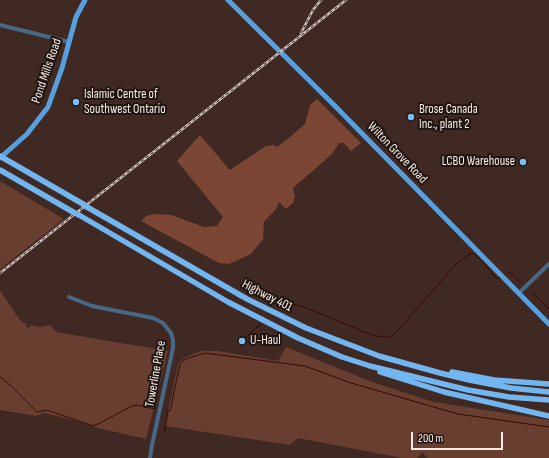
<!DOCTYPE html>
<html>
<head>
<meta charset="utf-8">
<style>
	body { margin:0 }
	#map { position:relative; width:549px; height:458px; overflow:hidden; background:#3f2922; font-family:"Sofia Sans Condensed",sans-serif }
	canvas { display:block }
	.scale { position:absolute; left:411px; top:432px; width:92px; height:18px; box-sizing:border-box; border:2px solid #faebe7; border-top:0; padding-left:5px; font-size:12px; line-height:14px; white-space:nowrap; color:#faebe7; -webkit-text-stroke:3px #1f1511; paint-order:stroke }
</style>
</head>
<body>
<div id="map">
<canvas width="549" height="458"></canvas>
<div class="scale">200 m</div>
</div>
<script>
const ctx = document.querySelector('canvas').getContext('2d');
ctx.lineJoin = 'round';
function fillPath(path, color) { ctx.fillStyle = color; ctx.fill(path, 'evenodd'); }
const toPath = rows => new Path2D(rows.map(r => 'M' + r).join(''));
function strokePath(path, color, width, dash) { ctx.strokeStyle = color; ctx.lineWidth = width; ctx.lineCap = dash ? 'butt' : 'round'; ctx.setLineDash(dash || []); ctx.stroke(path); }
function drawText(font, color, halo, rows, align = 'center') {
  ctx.font = font + ' "Sofia Sans Condensed",sans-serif'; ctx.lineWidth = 4; ctx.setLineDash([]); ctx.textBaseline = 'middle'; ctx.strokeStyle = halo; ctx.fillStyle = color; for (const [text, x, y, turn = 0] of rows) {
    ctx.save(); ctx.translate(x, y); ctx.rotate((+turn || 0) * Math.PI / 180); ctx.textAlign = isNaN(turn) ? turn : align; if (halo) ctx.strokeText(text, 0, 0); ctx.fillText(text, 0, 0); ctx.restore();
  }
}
fillPath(toPath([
	[0,181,64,219,0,269],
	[0,290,17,316,21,321,26,324,26,327,28,328,32,325,39,327,50,325,56,332,168,351,146,439,98,428,73,420,44,413,36,416,0,410],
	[286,347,372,382,434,402,549,420,549,458,428,458,422,452,417,458,402,458,298,438,290,445,165,426,178,364,184,358,201,351,218,351,278,361]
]), '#683e30');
fillPath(toPath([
	[317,99,361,143,351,151,344,143,339,143,332,154,293,188,295,196,293,203,286,209,279,202,276,209,264,222,263,239,251,254,229,264,219,263,141,221,146,216,154,214,171,215,204,227,217,226,223,217,177,161,200,135,230,170,266,146,274,145,277,147,284,142,305,124,310,105]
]), '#7c4635');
strokePath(toPath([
	[507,272,510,272,522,283],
	[533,293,549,309],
	[277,306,278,303,280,302,297,305,309,309,362,331,376,336,389,337,393,335,400,328,457,263,470,254,475,254,484,263,496,278,501,278],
	[245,338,261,324],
	[0,377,10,385,37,412,47,410,93,426,98,424,132,406,137,405,155,409],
	[166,410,170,411,180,364,183,361,188,358,205,353,305,366,351,383,458,414,549,427],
	[164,433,168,412]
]), '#380900', 1);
strokePath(toPath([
	[0,25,69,42],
	[519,293,549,264],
	[69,297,92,306,153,318,163,323,171,333,173,340,173,348,152,445,150,458]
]), '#476987', 4);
strokePath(toPath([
	[228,0,336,107,549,324],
	[0,158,27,134,48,107,62,68,76,17,85,0]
]), '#57a0df', 5);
strokePath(toPath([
	[5,159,83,204],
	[0,170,73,212],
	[87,207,247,299,306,328,379,356,440,373,469,380,511,388,549,392],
	[79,215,228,302,298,338,342,357,370,366,468,390,509,397,549,400],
	[380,372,444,392,549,416],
	[452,372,494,380,549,384]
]), '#71b5f1', 5.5);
const rail = toPath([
	[301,33,313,10,321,0],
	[0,273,346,0]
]);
strokePath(rail, '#cfbfba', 2.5);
strokePath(rail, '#1f1511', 1, [3]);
strokePath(toPath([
	[0,156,5,159],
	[83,204,87,207],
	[73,212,79,215]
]), '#71b5f1', 5.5);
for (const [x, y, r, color] of [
	[76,102,4,"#7cbef9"],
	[411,117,4,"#7cbef9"],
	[523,162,4,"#7cbef9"],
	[242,341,4,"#7cbef9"]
]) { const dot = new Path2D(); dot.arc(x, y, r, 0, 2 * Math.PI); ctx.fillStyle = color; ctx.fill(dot); strokePath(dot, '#1f1511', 1.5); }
drawText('13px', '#faebe7', '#1f1511', [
	["Pond Mills Road",47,71,-71],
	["Wilton Grove Road",397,153,46],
	["Highway 401",267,296,27],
	["Towerline Place",156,374,-80]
]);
drawText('13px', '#faebe7', '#1f1511', [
	["Islamic Centre of",84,95],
	["Southwest Ontario",84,110],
	["Brose Canada",419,110],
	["Inc., plant 2",419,125],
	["LCBO Warehouse",515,162,"right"],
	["U-Haul",250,341]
], 'left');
</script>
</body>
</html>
